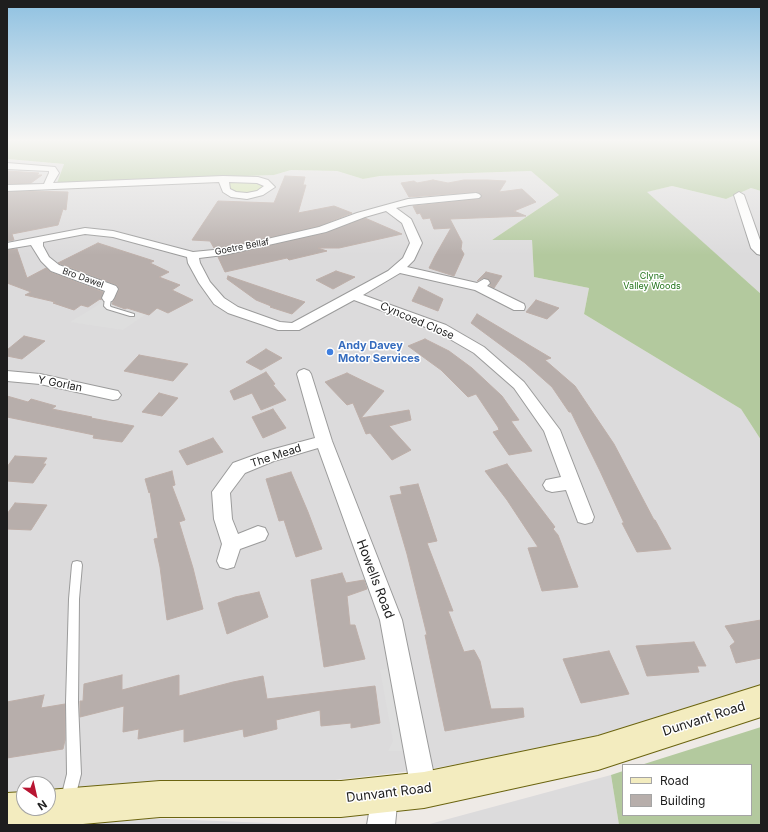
<!DOCTYPE html>
<html>
<head>
<meta charset="utf-8">
<style>
	body { margin:0 }
	#map { position:relative; width:768px; height:832px; overflow:hidden; background:#eeeae6; font-family:Inter,sans-serif }
	canvas { display:block }
	.frame { position:absolute; inset:0; border:8px solid #1e1e1e; pointer-events:none }
	.legend { position:absolute; left:622px; top:764px; width:130px; height:52px; box-sizing:border-box; background:#fff; border:1px solid #a5a5a5; margin:0; padding:5px 7px; list-style:none; font-size:12px; color:#1e1e1e }
	.legend li { display:flex; align-items:center; gap:8px; height:20px }
	.legend b { width:20px; border:1px solid #a5a5a5 }
	.north { position:absolute; left:16px; top:776px; width:40px; height:40px; box-sizing:border-box; background:#fff; border:1px solid #a5a5a5; border-radius:50%; rotate:146deg; font-size:11px; font-weight:700; line-height:16px; text-align:center; color:#1e1e1e }
	.north::after { content:''; display:block; margin:auto; width:14px; height:18px; background:#b81532; clip-path:polygon(50% 0,100% 100%,50% 72%,0 100%) }
</style>
</head>
<body>
<div id="map">
<canvas width="768" height="832"></canvas>
<div class="frame"></div>
<ul class="legend">
<li><b style="height:5px;background:#f3ecbf"></b>Road</li>
<li><b style="height:11px;background:#b7aeab"></b>Building</li>
</ul>
<div class="north">N</div>
</div>
<script>
const ctx = document.querySelector('canvas').getContext('2d');
ctx.lineJoin = 'round';
function fillPath(path, color) { ctx.fillStyle = color; ctx.fill(path, 'evenodd'); }
const toPath = rows => new Path2D(rows.map(r => 'M' + r).join(''));
function strokePath(path, color, width, dash) { ctx.strokeStyle = color; ctx.lineWidth = width; ctx.lineCap = dash ? 'butt' : 'round'; ctx.setLineDash(dash || []); ctx.stroke(path); }
function drawText(font, color, halo, rows, align = 'center') {
  ctx.font = font + ' Inter,sans-serif'; ctx.lineWidth = 3; ctx.setLineDash([]); ctx.textBaseline = 'middle'; ctx.strokeStyle = halo; ctx.fillStyle = color; for (const [text, x, y, turn = 0] of rows) {
    ctx.save(); ctx.translate(x, y); ctx.rotate((+turn || 0) * Math.PI / 180); ctx.textAlign = isNaN(turn) ? turn : align; if (halo) ctx.strokeText(text, 0, 0); ctx.fillText(text, 0, 0); ctx.restore();
  }
}
fillPath(toPath([
	[7,159,64,164,57,183,274,175,291,170,337,171,363,179,380,176,531,171,559,195,492,240,532,240,534,277,589,288,584,314,741,409,761,440,761,686,610,735,436,768,293,785,48,794,48,784,24,784,24,797,7,798],
	[672,186,726,199,751,188,761,191,761,294,646,192],
	[611,775,619,825,426,825],
	[141,818,319,825,25,825]
]), '#dcdbdc');
fillPath(toPath([
	[223,179,265,182,267,190,234,195]
]), '#d3e3b1');
fillPath(toPath([
	[7,139,761,139,761,191,751,188,726,199,672,186,647,192,761,294,761,440,741,409,584,314,589,288,534,277,532,240,492,240,559,195,531,171,380,176,363,179,337,171,291,170,274,175,57,183,64,164,7,159],
	[761,727,761,825,619,825,611,775,623,771,623,815,751,815,751,765,641,765]
]), '#b3c99e');
fillPath(toPath([
	[113,298,114,306,119,309,146,314,123,330,70,322,98,305,103,299],
	[398,668,405,751,388,751,393,741,380,670]
]), '#dedede');
const building = toPath([
	[7,171,39,173,37,175,42,175,31,183,7,184,7,171],
	[285,176,305,177,303,185,306,185,298,213,334,206,352,213,319,226,224,248,214,248,210,241,192,240,218,201,274,203,285,176],
	[433,180,448,183,464,180,487,180,506,181,499,192,522,189,536,202,514,211,526,216,450,219,462,242,461,249,464,254,454,276,429,268,435,256,451,228,434,229,430,218,423,219,420,213,417,214,413,206,479,199,482,196,476,192,409,197,401,183,414,181,417,183,433,180],
	[31,191,68,192,66,210,63,209,58,225,12,234,14,240,7,241,7,192,31,191],
	[365,218,402,234,339,248,318,248,327,251,289,260,287,258,225,272,218,257,326,233,365,218],
	[98,243,154,261,150,263,169,272,159,277,180,285,172,290,193,300,168,313,157,308,149,315,127,308,125,309,112,304,119,290,117,285,58,263,98,243],
	[17,249,27,278,46,268,50,272,103,292,101,300,100,299,88,307,81,305,74,310,53,303,55,302,25,295,31,292,7,283,7,250,17,249],
	[336,271,355,277,333,289,316,280,336,271],
	[486,272,502,276,494,288,490,286,491,283,488,279,483,278,477,281,486,272],
	[228,276,275,292,305,302,292,314,270,307,271,306,256,300,227,279,228,276],
	[419,287,443,299,438,311,412,301,419,287],
	[536,300,559,308,547,319,526,312,536,300],
	[477,314,551,358,545,360,575,386,614,444,654,520,655,520,671,549,637,552,622,523,624,523,600,471,571,412,569,412,552,387,525,363,471,323,477,314],
	[24,336,45,341,22,359,7,356,7,350,24,336],
	[425,339,449,351,472,368,502,396,519,420,511,421,532,451,509,455,493,432,499,430,498,427,476,394,468,397,441,370,408,346,425,339],
	[266,349,282,358,261,370,246,362,266,349],
	[139,355,188,364,173,381,124,371,139,355],
	[266,372,275,384,273,385,286,400,261,410,252,393,234,400,230,391,266,372],
	[347,373,384,391,361,418,409,410,411,420,389,426,411,450,392,460,370,433,366,434,353,403,347,405,325,382,347,373],
	[159,393,178,398,162,416,142,412,159,393],
	[7,396,28,402,31,399,56,406,52,409,92,417,91,418,134,426,122,442,93,438,94,435,7,417,7,396],
	[273,409,286,428,263,438,252,417,273,409],
	[213,438,223,452,187,465,179,451,213,438],
	[15,456,47,458,43,464,46,464,33,483,7,481,7,467,15,456],
	[507,464,555,527,553,529,558,535,578,587,542,591,528,548,538,547,507,500,485,471,507,464],
	[172,471,175,485,172,486,185,520,179,522,193,568,203,609,167,620,160,567,154,539,158,538,150,492,149,493,145,479,172,471],
	[291,472,308,512,322,549,296,557,284,520,279,521,266,479,291,472],
	[418,484,437,541,427,543,453,611,448,611,464,652,474,650,480,661,491,709,523,708,524,717,445,731,425,635,427,635,407,554,390,496,402,494,400,487,418,484],
	[15,503,47,505,31,530,7,529,7,514,15,503],
	[342,573,346,583,364,580,367,589,347,596,350,625,355,625,365,659,324,667,311,580,342,573],
	[259,592,268,617,227,634,218,603,235,597,259,592],
	[761,620,761,658,736,663,730,646,735,642,725,626,761,620],
	[694,642,706,666,697,666,699,672,647,676,636,646,694,642],
	[609,651,629,694,581,703,563,659,609,651],
	[122,675,122,690,179,675,179,696,233,682,263,676,267,699,375,686,380,723,351,728,351,723,321,726,320,710,276,720,277,729,244,737,243,729,184,742,184,729,138,739,139,729,123,732,124,706,80,717,80,701,83,701,84,684,122,675],
	[44,695,41,708,65,704,65,740,63,749,7,758,7,702,44,695]
]);
fillPath(building, '#b7aeab');
strokePath(building, '#beafa9', 1);
const lane = toPath([
	[108,296,111,298,110,306,111,307,134,314,134,316,130,316,107,309,104,306,105,298,108,296],
	[77,561,81,562,82,565,79,599,78,702,81,774,75,798,73,803,68,805,63,803,61,798,67,774,66,702,69,599,72,565,73,562,77,561]
]);
const street = toPath([
	[7,163,55,167,59,173,53,183,223,176,258,177,268,180,275,187,263,195,247,199,231,197,223,192,219,182,7,191,7,185,44,184,49,173,49,171,7,169,7,163],
	[229,182,257,183,264,186,257,191,247,193,236,192,230,189,229,182],
	[739,192,744,195,761,243,761,255,757,254,751,248,734,195,739,192],
	[476,193,479,194,481,196,479,198,409,205,396,208,411,219,422,243,414,260,407,267,477,283,484,279,488,280,490,283,487,286,524,304,525,307,524,310,514,310,475,290,400,273,363,295,446,325,484,347,524,382,560,430,594,517,592,522,585,524,578,522,566,490,552,492,546,490,543,485,546,480,561,477,544,431,514,388,474,353,436,331,354,300,299,330,278,330,228,313,214,304,199,283,188,263,187,257,113,237,85,234,43,242,43,246,49,257,59,265,116,286,118,289,114,298,112,301,108,302,104,301,102,298,105,291,51,271,41,261,31,245,7,249,7,243,85,228,113,231,193,252,224,249,319,227,357,213,408,199,476,193],
	[386,211,402,223,410,243,403,258,388,271,292,323,280,322,238,307,224,298,210,282,200,263,199,258,224,255,326,232,365,217,386,211],
	[304,369,309,371,311,374,332,441,402,620,437,790,433,799,424,803,415,799,411,790,380,620,318,448,274,461,245,473,230,493,232,519,238,534,258,526,265,528,268,534,265,540,240,549,234,567,227,569,220,567,217,561,222,544,214,519,212,492,233,463,263,452,315,438,297,374,299,371,304,369],
	[7,371,40,374,113,390,118,391,121,395,118,399,113,400,40,384,7,381,7,371],
	[385,782,394,786,398,795,395,825,367,825,372,795,376,786,385,782]
]);
const secondary = toPath([
	[761,685,761,717,598,770,424,808,341,817,160,817,72,825,7,825,7,793,24,792,24,808,48,808,48,790,160,781,341,781,424,772,598,736,761,685]
]);
strokePath(lane, '#9b9b9b', 2);
strokePath(street, '#9b9b9b', 2);
strokePath(secondary, '#6b6410', 2);
fillPath(lane, '#fff');
fillPath(street, '#fff');
fillPath(secondary, '#f3ecbf');
const sky = ctx.createLinearGradient(0, 0, 0, 255);
sky.addColorStop(0, '#8fc1e1');
sky.addColorStop(0.55, '#f7f6f4');
sky.addColorStop(1, '#f7f6f400');
ctx.fillStyle = sky;
ctx.fillRect(0, 0, 768, 255);
for (const [x, y, r, color] of [
	[330,352,4,"#3f7fe0"]
]) { const dot = new Path2D(); dot.arc(x, y, r, 0, 2 * Math.PI); ctx.fillStyle = color; ctx.fill(dot); strokePath(dot, '#fff', 1.5); }
drawText('9px', '#1e1e1e', '#fff', [
	["Goetre Bellaf",242,247,-11],
	["Bro Dawel",83,278,20]
]);
drawText('9px', '#207217', '#fff', [
	["Clyne",652,276],
	["Valley Woods",652,286]
]);
drawText('11px', '#1e1e1e', '#fff', [
	["Cyncoed Close",417,321,23],
	["Y Gorlan",60,384,11],
	["The Mead",276,456,-18]
]);
drawText('bold 11px', '#366cbe', '#fff', [
	["Andy Davey",338,346],
	["Motor Services",338,359]
], 'left');
drawText('13px', '#1e1e1e', '#fff', [
	["Howells Road",375,579,69],
	["Dunvant Road",704,719,-18],
	["Dunvant Road",389,793,-7]
]);
</script>
</body>
</html>
